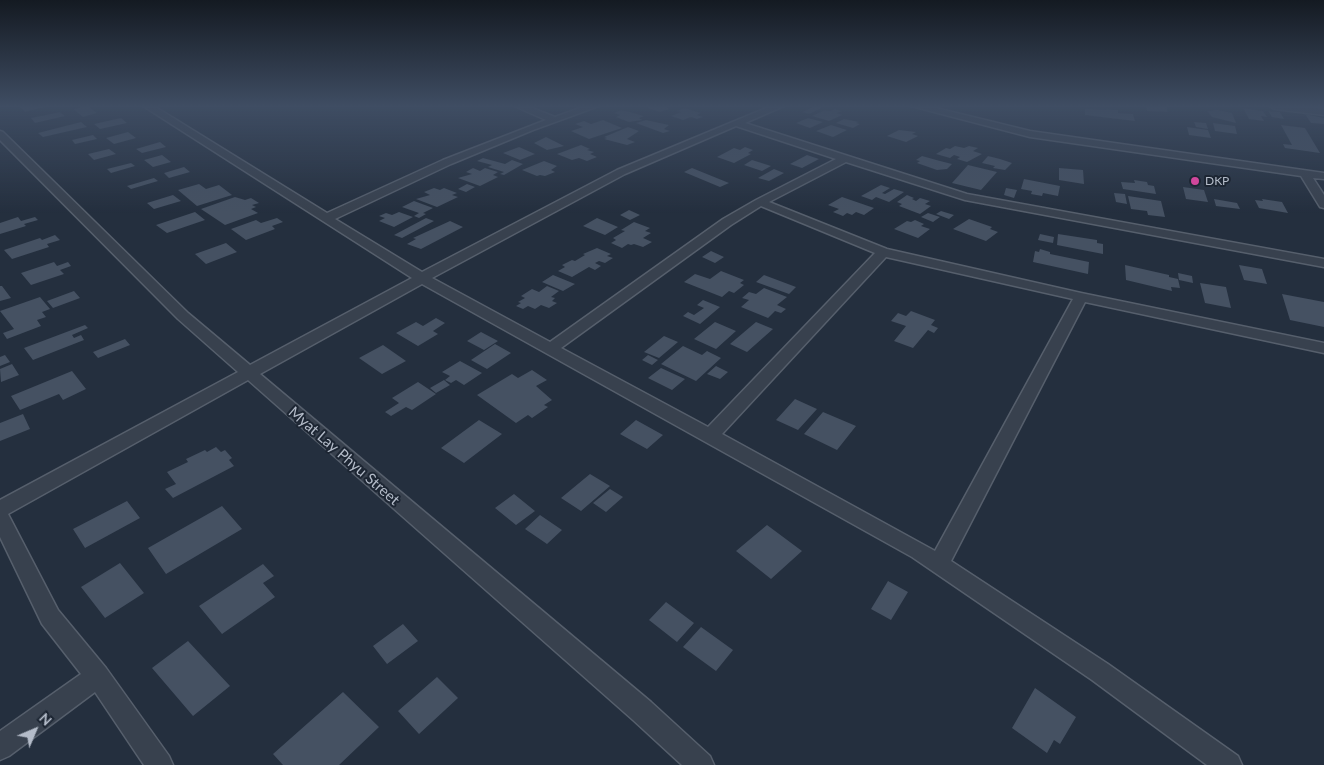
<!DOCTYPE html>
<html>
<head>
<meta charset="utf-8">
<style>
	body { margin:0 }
	#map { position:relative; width:1324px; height:765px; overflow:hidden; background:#242f3e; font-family:Lato,sans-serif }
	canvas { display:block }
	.north { position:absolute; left:10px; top:705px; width:50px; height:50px; -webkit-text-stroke:4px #1d2633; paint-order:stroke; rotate:45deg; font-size:14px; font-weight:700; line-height:20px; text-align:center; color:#b4bcc9 }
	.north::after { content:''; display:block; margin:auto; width:18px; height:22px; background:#b4bcc9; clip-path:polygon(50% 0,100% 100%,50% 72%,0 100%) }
</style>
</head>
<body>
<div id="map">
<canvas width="1324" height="765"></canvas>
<div class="north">N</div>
</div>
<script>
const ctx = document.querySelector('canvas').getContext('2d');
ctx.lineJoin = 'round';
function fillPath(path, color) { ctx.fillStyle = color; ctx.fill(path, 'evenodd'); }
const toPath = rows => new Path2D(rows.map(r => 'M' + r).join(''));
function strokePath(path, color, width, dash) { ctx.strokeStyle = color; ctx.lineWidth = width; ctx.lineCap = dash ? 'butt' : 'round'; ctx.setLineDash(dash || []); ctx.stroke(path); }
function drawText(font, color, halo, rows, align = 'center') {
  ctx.font = font + ' Lato,sans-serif'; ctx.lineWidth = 4; ctx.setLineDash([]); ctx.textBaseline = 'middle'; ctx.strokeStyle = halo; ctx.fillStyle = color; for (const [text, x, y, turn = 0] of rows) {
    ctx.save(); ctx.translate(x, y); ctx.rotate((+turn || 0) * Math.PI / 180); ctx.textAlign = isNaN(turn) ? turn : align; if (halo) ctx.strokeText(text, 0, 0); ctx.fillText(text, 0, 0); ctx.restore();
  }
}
fillPath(toPath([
	[19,106,45,106,45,107,25,112],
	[88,106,97,113,83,117,73,109],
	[650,106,663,106,670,109,660,112,647,108],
	[815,106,822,108,809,114,802,112],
	[1146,106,1166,106,1168,112,1147,111],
	[685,108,701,113,697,115,703,117,697,119,691,117,683,120,671,116,681,112,676,111],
	[1243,108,1263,111,1267,117,1261,116,1264,121,1249,119],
	[835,109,842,111,837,113,842,115,829,121,812,116,825,110,830,111],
	[1085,109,1118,110,1118,113,1133,114,1135,121,1085,115],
	[1214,109,1232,113,1236,123,1212,117,1207,111,1215,110],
	[621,110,630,112,644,116,639,118,642,120,629,122,616,117,620,115,614,113],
	[1268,111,1280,112,1284,119,1272,117],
	[60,112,65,116,35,123,31,118],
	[1305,114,1324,118,1324,124,1311,123],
	[121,118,127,123,100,129,94,124],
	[808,118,823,122,810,128,796,123],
	[844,119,859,122,856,123,860,124,853,128,836,123],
	[603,120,622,128,589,139,571,131,583,127,575,124,584,121,591,124],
	[646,120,669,125,664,129,670,131,663,133,636,123],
	[81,122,87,127,43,137,38,133],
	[1194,122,1206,123,1208,129,1196,127],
	[1213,123,1235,126,1237,134,1215,131],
	[831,125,847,130,833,137,816,131],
	[1281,125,1305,128,1320,153,1285,148,1283,144,1292,145],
	[628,127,639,131,627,139,635,142,627,145,604,139,607,138,604,137],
	[1187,127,1208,130,1211,138,1189,135],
	[899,130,916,132,912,134,918,136,906,142,887,136],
	[128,132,136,138,114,144,106,138],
	[93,135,97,139,75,144,72,140],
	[546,137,564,146,547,150,534,143],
	[160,142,166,147,142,153,136,149],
	[581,145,590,149,587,150,594,152,590,154,597,157,587,161,579,158,572,160,557,154],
	[955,146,964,148,969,146,978,148,973,151,982,154,967,162,957,159,960,157,954,155,950,158,936,154,946,148,950,149],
	[519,147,535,154,520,160,503,153],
	[745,147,753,150,748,153,751,154,734,163,717,157,734,148,740,150],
	[109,149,116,154,94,160,88,154],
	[162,155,171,162,153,167,144,160],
	[807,155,819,159,802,168,790,164],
	[922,156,940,161,952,164,947,169,937,170,917,163,920,161,916,160],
	[988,156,1000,159,1012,163,1005,170,993,168,995,166,982,163],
	[483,158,505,164,512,160,523,164,504,175,500,174,504,172,488,167,492,165,477,161],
	[752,160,771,166,762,171,744,165],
	[544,161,557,166,551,170,555,172,545,176,540,175,537,176,522,170],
	[131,163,135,166,111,173,107,169],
	[968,165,997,172,981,190,952,183],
	[184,167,190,172,169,178,164,173],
	[473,168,480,171,485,168,498,172,493,175,498,177,480,186,458,178,472,174,466,172],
	[692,168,729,183,720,187,684,172],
	[1059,168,1083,170,1084,184,1059,180],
	[774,169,784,173,769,181,758,178],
	[154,178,158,181,131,189,127,186],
	[1024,179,1060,186,1058,196,1043,193,1042,196,1031,194,1032,191,1021,189],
	[1134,180,1147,182,1148,185,1154,186,1156,194,1123,189,1121,182,1135,183],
	[199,184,206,189,219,185,232,195,197,206,178,190],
	[467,184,475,187,466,192,458,189],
	[881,185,890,188,882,193,885,194,894,189,904,192,889,202,876,197,872,200,861,196],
	[1183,187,1204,190,1208,202,1186,199],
	[434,188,440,190,444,188,457,193,452,195,458,197,437,207,416,199,430,195,424,192],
	[1006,188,1017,190,1014,198,1004,195],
	[1114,193,1125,194,1127,204,1116,202],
	[173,195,181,201,154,209,147,203],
	[907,195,914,198,912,199,916,201,920,198,930,201,925,204,931,206,920,214,899,206,902,204,897,202],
	[1128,196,1161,201,1165,217,1148,215,1147,211,1131,209],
	[235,197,245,200,251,198,259,203,252,205,256,207,251,209,258,213,225,225,201,209],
	[842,197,874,208,864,215,856,212,852,215,847,213,843,216,833,212,839,209,828,205],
	[1214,199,1237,203,1240,209,1216,206],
	[1262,199,1282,202,1288,213,1259,208,1255,200,1263,201],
	[414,201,433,208,423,213,426,214,419,218,414,216,419,213,402,207],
	[629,210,640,215,630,220,620,215],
	[941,211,954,215,949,219,936,214],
	[195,212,205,220,167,233,156,225],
	[399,212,413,217,394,227,379,221,385,218,379,216,386,213,392,215],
	[928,213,940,217,933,222,921,217],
	[18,217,21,221,35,217,38,220,24,224,26,226,0,234,0,223],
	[277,218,283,222,272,226,275,229,246,240,231,229,256,220,261,223],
	[426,218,434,221,402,238,394,235],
	[597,218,618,227,605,235,583,226],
	[969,219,992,227,990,229,998,232,986,241,953,229],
	[915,220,924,224,921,226,930,229,918,238,894,229,907,221,911,222],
	[450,221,463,227,421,249,407,244,416,239,413,238],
	[634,222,650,228,645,231,651,233,643,238,652,242,643,247,634,244,631,245,628,244,622,248,611,243,616,240,613,238,625,231,621,230],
	[1040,234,1054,237,1053,243,1038,240],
	[1058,234,1097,240,1097,243,1103,244,1103,254,1057,245],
	[55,235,60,240,47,244,49,247,12,259,4,250,40,238,42,240],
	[226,243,237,252,206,264,195,254],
	[597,248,611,254,607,256,613,258,605,263,599,261,595,263,601,266,595,270,589,267,572,277,558,271,565,267,562,265,572,260,575,261,585,255,583,254],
	[1040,249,1050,252,1050,254,1089,262,1088,274,1033,262,1035,251,1039,252],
	[711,251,724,257,715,263,702,257],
	[54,262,57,266,68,262,71,266,60,270,64,274,31,285,21,273],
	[1125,265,1169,275,1169,277,1178,279,1180,288,1171,287,1172,291,1126,280],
	[1239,265,1262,269,1267,284,1244,280],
	[721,271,744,280,740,283,744,285,734,293,729,291,722,297,684,282,695,274,710,279],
	[1178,273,1192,276,1193,283,1179,280],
	[553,275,575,284,563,291,542,282],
	[764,275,796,287,789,294,756,282],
	[1200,283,1226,287,1231,308,1205,303],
	[0,286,2,286,11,298,0,301],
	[547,286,559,291,551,297,555,298,552,301,557,303,549,308,541,305,535,309,528,306,523,309,516,306,521,303,518,302,525,298,521,296,532,289,539,292],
	[764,288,787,297,777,305,786,309,781,313,775,311,768,318,741,307,749,300,742,298,749,292,756,294],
	[74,291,80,298,53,308,47,301],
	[1282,294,1324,302,1324,327,1290,320],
	[40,297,50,309,42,312,46,317,37,320,41,326,7,339,3,333,14,329,0,311],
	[703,300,720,307,700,324,683,316,688,312,694,315,704,308,697,305],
	[911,311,935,320,931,325,938,328,934,333,928,330,913,348,894,341,906,326,891,321,898,313,906,316],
	[436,318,445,323,433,331,438,334,418,346,396,333,416,322,423,326],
	[715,322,736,331,716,349,694,339],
	[756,322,773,329,747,352,730,344],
	[85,325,88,328,72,335,74,338,81,335,84,340,33,360,24,348],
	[481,332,498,341,484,350,467,341],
	[664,336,678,342,659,358,644,352],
	[125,339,130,345,98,358,93,352],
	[495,344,511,353,487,369,471,360],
	[383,345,406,361,382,374,359,358],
	[683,346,702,355,707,351,721,358,696,381,661,364],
	[5,355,10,362,0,366,0,357],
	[648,355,658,360,652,365,642,360],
	[460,361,482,373,464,385,456,380,451,383,445,380,450,376,442,372],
	[12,364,19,375,1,382,0,369],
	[716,366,728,372,720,379,707,374],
	[661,368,685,379,672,390,648,378],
	[532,370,547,380,536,386,552,400,544,405,548,407,532,418,528,415,516,423,477,395,512,374,518,378],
	[72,371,86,389,63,400,59,394,20,410,11,396],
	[444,380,450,385,436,393,430,388],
	[418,382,436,394,412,410,406,407,391,416,385,412,399,403,392,398],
	[795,399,817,409,798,430,776,420],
	[823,412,856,426,837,450,804,434],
	[23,414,30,429,0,441,0,423],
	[479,420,502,434,464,463,441,448],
	[636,420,663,435,647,449,620,434],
	[216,447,221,452,225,450,232,458,229,460,234,466,173,498,165,489,176,484,167,472,188,462,186,459,205,450,207,452],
	[590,474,610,486,581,511,561,498],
	[610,489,623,497,606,512,593,503],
	[514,494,535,511,516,525,495,508],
	[127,501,140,518,85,548,73,529],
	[222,506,242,529,166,574,148,548],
	[540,515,562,530,547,544,525,529],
	[767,525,802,551,771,579,736,551],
	[120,563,144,593,105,618,81,587],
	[263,564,274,576,263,583,275,597,222,634,199,606],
	[888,581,908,592,891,620,871,609],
	[666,602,694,623,677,642,649,620],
	[403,624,418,641,387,664,373,646],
	[701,627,733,650,716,671,683,647],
	[188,641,230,686,193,716,152,668],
	[437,677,458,698,419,734,398,711],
	[1035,688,1076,717,1060,744,1054,740,1047,753,1012,728],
	[343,692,379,727,339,765,283,765,273,754]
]), '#455162');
const minor = toPath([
	[143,106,154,106,327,213,443,160,546,120,514,106,527,106,555,117,585,106,599,106,533,130,451,164,335,219,422,272,617,170,771,106,784,106,745,123,967,194,1324,259,1324,267,965,200,846,162,769,202,887,249,1081,293,1324,343,1324,353,1085,302,951,561,1108,664,1238,756,1242,765,1207,765,1092,680,912,557,422,284,260,374,651,702,710,756,714,765,682,765,633,720,248,380,8,514,58,610,106,668,169,756,173,765,144,765,95,692,9,756,0,760,0,731,81,674,42,624,0,537,0,500,238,372,178,319,0,140,0,131,3,132,188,313,250,365,412,278,143,106],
	[736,126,836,159,756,200,723,219,550,342,432,278,625,174,736,126],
	[761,206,875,253,708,427,561,348,731,225,761,206],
	[886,257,1073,299,935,551,722,434,886,257],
	[911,106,928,106,1030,131,1324,173,1324,179,1313,178,1324,195,1324,208,1320,207,1301,176,1030,137,911,106],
	[1270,106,1299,106,1324,109,1324,115,1274,109,1270,106]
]);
strokePath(minor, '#565f6c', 3);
fillPath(minor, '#38414e');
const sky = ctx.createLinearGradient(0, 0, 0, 213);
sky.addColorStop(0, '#141a22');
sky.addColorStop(0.5, '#3f4d63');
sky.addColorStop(1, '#3f4d6300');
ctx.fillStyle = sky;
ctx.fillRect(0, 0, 1324, 213);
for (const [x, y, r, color] of [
	[1195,181,5,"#d1479c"]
]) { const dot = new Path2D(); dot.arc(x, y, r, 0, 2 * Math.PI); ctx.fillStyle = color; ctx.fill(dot); strokePath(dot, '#1d2633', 2); }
drawText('12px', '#b4bcc9', '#1d2633', [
	["DKP",1205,181]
], 'left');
drawText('15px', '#b4bcc9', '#1d2633', [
	["Myat Lay Phyu Street",344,456,41]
]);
</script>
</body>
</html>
